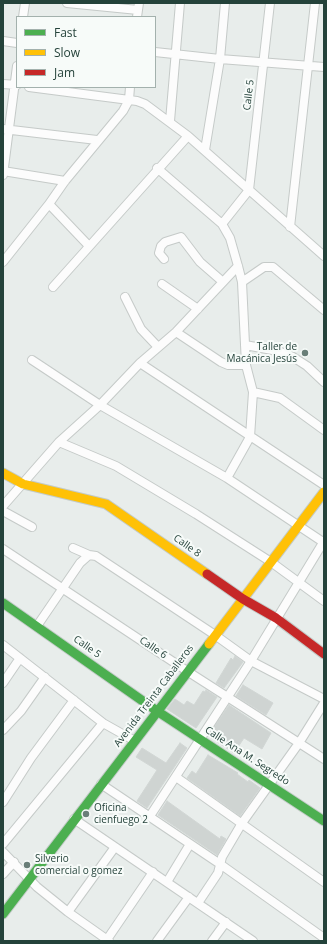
<!DOCTYPE html>
<html>
<head>
<meta charset="utf-8">
<style>
	body { margin:0 }
	#map { position:relative; width:327px; height:944px; overflow:hidden; background:#e8edeb; font-family:"Open Sans",sans-serif }
	canvas { display:block }
	.frame { position:absolute; inset:0; border:4px solid #24423a; pointer-events:none }
	.legend { position:absolute; left:16px; top:16px; width:140px; height:72px; box-sizing:border-box; background:#f7fbf9; border:1px solid #a3b1ad; margin:0; padding:5px 7px; list-style:none; font-size:12px; color:#24423a }
	.legend li { display:flex; align-items:center; gap:8px; height:20px }
	.legend b { width:20px; border:1px solid #a3b1ad }
</style>
</head>
<body>
<div id="map">
<canvas width="327" height="944"></canvas>
<div class="frame"></div>
<ul class="legend">
<li><b style="height:5px;background:#4caf50"></b>Fast</li>
<li><b style="height:5px;background:#ffc107"></b>Slow</li>
<li><b style="height:5px;background:#c62828"></b>Jam</li>
</ul>
</div>
<script>
const ctx = document.querySelector('canvas').getContext('2d');
ctx.lineJoin = 'round';
function fillPath(path, color) { ctx.fillStyle = color; ctx.fill(path, 'evenodd'); }
const toPath = rows => new Path2D(rows.map(r => 'M' + r).join(''));
function strokePath(path, color, width, dash) { ctx.strokeStyle = color; ctx.lineWidth = width; ctx.lineCap = dash ? 'butt' : 'round'; ctx.setLineDash(dash || []); ctx.stroke(path); }
function drawText(font, color, halo, rows, align = 'center') {
  ctx.font = font + ' "Open Sans",sans-serif'; ctx.lineWidth = 4; ctx.setLineDash([]); ctx.textBaseline = 'middle'; ctx.strokeStyle = halo; ctx.fillStyle = color; for (const [text, x, y, turn = 0] of rows) {
    ctx.save(); ctx.translate(x, y); ctx.rotate((+turn || 0) * Math.PI / 180); ctx.textAlign = isNaN(turn) ? turn : align; if (halo) ctx.strokeText(text, 0, 0); ctx.fillText(text, 0, 0); ctx.restore();
  }
}
const building = toPath([
	[235,656,243,662,224,688,216,683,231,658,233,660,235,656],
	[243,685,273,703,266,715,236,696,243,685],
	[206,690,217,697,196,728,167,709,175,699,184,705,187,701,194,705,203,691,205,692,206,690],
	[229,705,271,733,262,749,244,738,234,753,208,736,229,705],
	[180,743,187,748,147,808,137,801,157,770,136,757,142,748,166,763,180,743],
	[208,755,238,773,237,774,248,782,249,780,260,788,240,816,187,778,192,771,196,774,208,755],
	[167,801,220,839,221,836,226,839,217,855,158,815,167,801]
]);
fillPath(building, '#cfd4d2');
strokePath(building, '#d1d6d4', 1);
const street = toPath([
	[67,3,138,10],
	[23,17,25,3],
	[137,17,139,3],
	[3,41,17,43],
	[155,52,220,59,324,67],
	[3,84,17,85],
	[29,87,137,101,145,104,188,136,324,256],
	[170,121,180,3],
	[3,129,97,140],
	[205,150,220,59,225,3],
	[157,168,222,224,230,238,238,266,242,282,246,365,253,392,250,437,227,478],
	[3,171,65,181],
	[3,175,17,66],
	[49,204,89,246],
	[222,224,249,190,270,3],
	[290,227,315,3],
	[164,259,159,253,161,246,165,242,181,237,200,262,223,282],
	[3,262,49,204,65,181,123,111,129,100,130,87],
	[242,282,264,267,273,267,324,310],
	[162,284,198,309],
	[53,287,188,136],
	[125,297,141,329,158,347],
	[176,332,221,362,228,365,246,365],
	[245,345,278,351,293,357,307,366,324,382],
	[32,360,100,405,227,478,323,542],
	[140,363,324,485],
	[253,392,280,398,324,430],
	[59,442,116,466,196,514,271,562,324,601],
	[3,506,59,442,100,405,140,363,176,332,238,266],
	[3,511,32,527],
	[73,548,89,555,96,556,215,635,251,661,324,699],
	[3,549,187,671,324,759],
	[37,626,80,563,89,555],
	[3,645,103,723,135,741],
	[3,683,20,658],
	[3,730,21,711,45,677],
	[176,777,324,882],
	[101,784,220,864,324,938],
	[3,802,31,758,74,700],
	[150,816,251,661,324,541],
	[74,819,253,941],
	[3,844,103,723],
	[3,852,37,887,68,912,109,941],
	[3,874,14,862],
	[167,882,190,844],
	[198,903,218,873,222,857,242,823,299,743,324,703],
	[68,912,115,847],
	[106,941,153,872],
	[157,941,189,897],
	[212,941,226,922]
]);
const fast = toPath([
	[3,603,157,711,324,821],
	[3,914,209,644]
]);
const slow = toPath([
	[3,473,23,484,106,504,207,574],
	[209,644,324,492]
]);
const jam = toPath([
	[207,574,243,599,276,618,324,654]
]);
strokePath(street, '#c5cac8', 10);
strokePath(fast, '#c3cbc8', 11);
strokePath(slow, '#c3cbc8', 11);
strokePath(jam, '#c3cbc8', 11);
strokePath(street, '#fcfcfc', 8);
strokePath(fast, '#4caf50', 9);
strokePath(slow, '#ffc107', 9);
strokePath(jam, '#c62828', 9);
for (const [x, y, r, color] of [
	[305,353,4,"#697e78"],
	[86,814,4,"#697e78"],
	[27,865,4,"#697e78"]
]) { const dot = new Path2D(); dot.arc(x, y, r, 0, 2 * Math.PI); ctx.fillStyle = color; ctx.fill(dot); strokePath(dot, '#f7fbf9', 1.5); }
drawText('10px', '#24423a', '#f7fbf9', [
	["Calle 5",249,95,-83],
	["Calle 8",187,546,35],
	["Calle 5",87,647,35],
	["Calle 6",153,648,34],
	["Avenida Treinta Caballeros",154,696,-53],
	["Calle Ana M. Segredo",247,756,33]
]);
drawText('10px', '#24423a', '#f7fbf9', [
	["Taller de",297,347,"right"],
	["Macánica Jesús",297,359,"right"],
	["Oficina",94,808],
	["cienfuego 2",94,820],
	["Silverio",35,859],
	["comercial o gomez",35,871]
], 'left');
</script>
</body>
</html>
